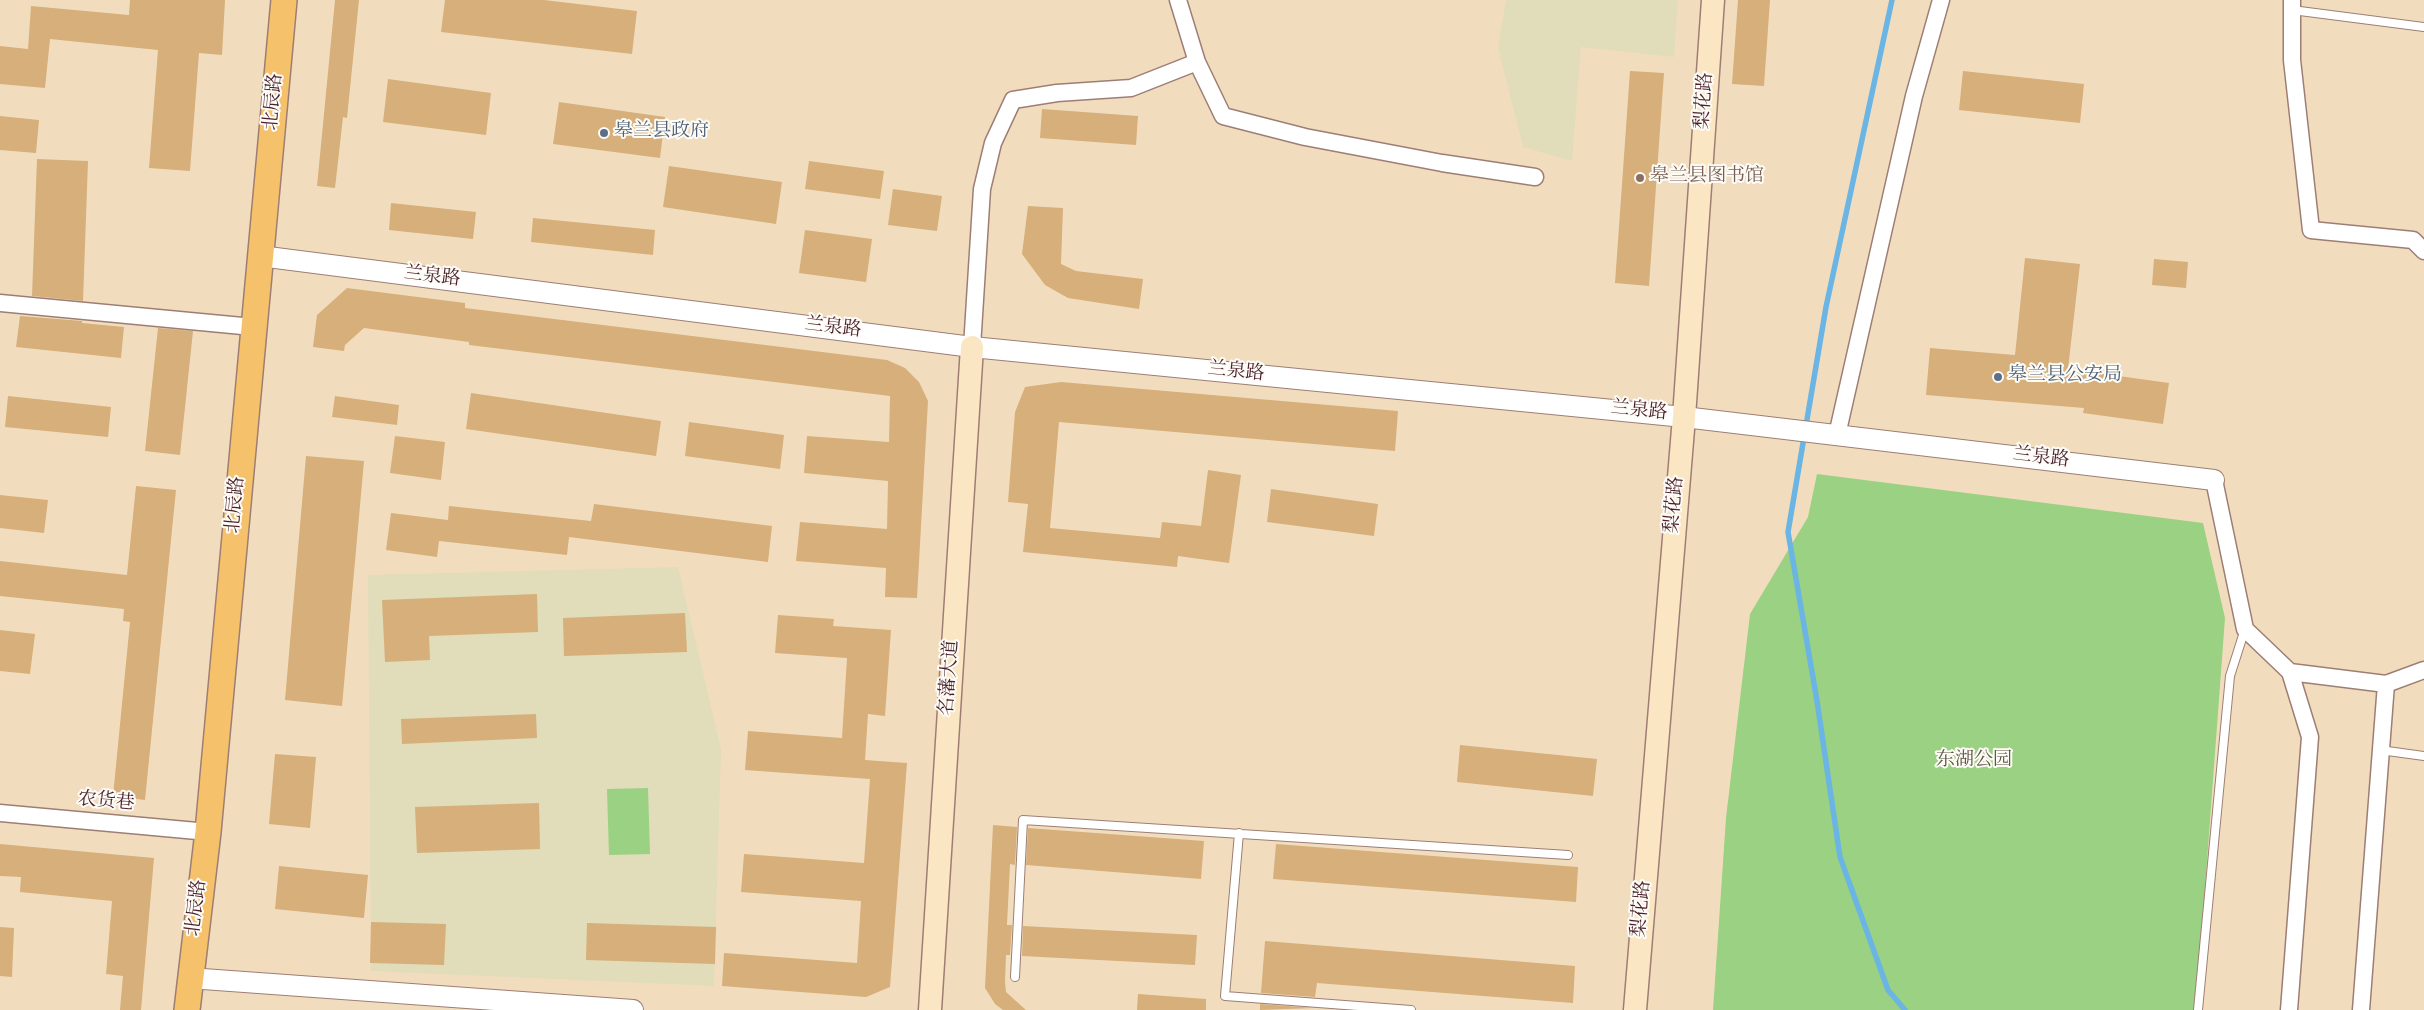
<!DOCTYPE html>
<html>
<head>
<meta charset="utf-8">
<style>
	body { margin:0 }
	canvas { display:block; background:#f1ddbe }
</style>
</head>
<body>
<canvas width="2424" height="1010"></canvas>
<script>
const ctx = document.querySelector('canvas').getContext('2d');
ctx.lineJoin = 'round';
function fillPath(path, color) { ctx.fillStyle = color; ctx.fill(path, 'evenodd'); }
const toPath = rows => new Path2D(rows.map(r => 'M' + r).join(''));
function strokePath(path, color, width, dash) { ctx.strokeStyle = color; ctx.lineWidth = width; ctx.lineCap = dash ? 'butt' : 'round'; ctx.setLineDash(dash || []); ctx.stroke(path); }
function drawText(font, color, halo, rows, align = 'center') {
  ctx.font = font + ' "Sorts Mill Goudy","Noto Serif SC",serif'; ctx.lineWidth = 4; ctx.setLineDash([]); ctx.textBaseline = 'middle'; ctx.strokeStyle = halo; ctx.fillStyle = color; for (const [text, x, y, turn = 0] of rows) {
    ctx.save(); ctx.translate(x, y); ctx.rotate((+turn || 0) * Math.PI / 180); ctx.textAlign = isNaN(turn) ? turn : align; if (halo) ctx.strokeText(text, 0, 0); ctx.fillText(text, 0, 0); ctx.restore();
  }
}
fillPath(toPath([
	[1506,0,1678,0,1674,57,1581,47,1572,161,1523,147,1498,48],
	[678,567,721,749,714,986,371,971,368,575]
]), '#e1dcba');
fillPath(toPath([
	[1817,474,2203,523,2225,618,2196,1010,1713,1010,1726,818,1750,614,1808,517],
	[648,788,650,854,609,855,607,789]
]), '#9bd182');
strokePath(toPath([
	[1892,0,1826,307,1788,532,1817,701,1840,857,1888,990,1905,1010]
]), '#6bb5e4', 5.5);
fillPath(toPath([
	[130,0,225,0,222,55,199,53,190,171,149,168,158,50,50,39,45,88,0,84,0,46,28,49,31,6,129,15],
	[335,0,359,0,347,118,343,117,335,188,317,186],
	[445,0,544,0,637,11,632,54,441,32],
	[1738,0,1770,0,1764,86,1732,84],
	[1630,71,1664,73,1649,286,1615,283],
	[1963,71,2084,84,2080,123,1959,110],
	[388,79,491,93,486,135,383,122],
	[559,102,665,117,660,158,553,144],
	[1042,109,1138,116,1136,145,1040,138],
	[0,116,39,120,36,153,0,150],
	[37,159,88,161,83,301,32,296],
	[809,161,884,171,880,199,805,189],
	[669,166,782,182,776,224,663,207],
	[893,189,942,196,937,231,888,225],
	[391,203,476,212,473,239,389,230],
	[1028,206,1063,208,1061,264,1076,271,1143,279,1139,309,1068,298,1045,285,1022,254],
	[533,218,655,230,653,255,531,242],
	[805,230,872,239,866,282,799,273],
	[2025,258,2080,264,2068,369,2169,383,2163,424,2083,413,2084,408,1926,395,1930,348,2015,355],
	[2154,259,2188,262,2186,288,2152,285],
	[347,288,465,303,465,308,887,360,905,368,919,382,928,401,917,598,885,597,886,568,796,561,800,522,887,529,888,481,804,473,807,436,889,442,890,396,469,345,469,342,364,328,345,345,344,351,313,347,317,315],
	[20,316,82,321,82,323,124,327,121,358,16,347],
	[158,328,193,331,180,455,145,451],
	[1061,382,1398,411,1395,451,1059,422,1050,528,1160,538,1162,522,1201,526,1208,470,1241,475,1229,563,1178,556,1177,567,1023,552,1028,504,1008,502,1015,412,1025,387],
	[471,393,661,421,656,456,466,429],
	[8,396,111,407,108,437,5,427],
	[335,396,399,405,397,425,332,417],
	[689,422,784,435,780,469,685,456],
	[395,436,445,442,441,480,390,473],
	[306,456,364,461,342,706,285,700],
	[136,486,176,490,145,800,113,796,130,622,123,621,124,609,0,596,0,561,127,575],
	[1271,489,1378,504,1374,536,1267,522],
	[0,495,48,500,44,533,0,528],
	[594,504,772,526,768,562,569,537,567,555,439,541,437,557,386,550,391,513,448,520,449,506,591,521],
	[537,594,538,632,429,636,430,660,385,662,382,600],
	[685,613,687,652,564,656,563,618],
	[778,615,834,619,833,626,891,630,885,716,868,714,865,760,907,763,890,987,866,997,722,986,724,953,857,963,861,901,741,892,744,854,864,863,870,779,745,770,748,731,842,738,847,658,775,653],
	[0,630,35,634,30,674,0,671],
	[536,714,537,738,402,744,401,719],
	[1460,745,1597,759,1593,796,1457,782],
	[275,754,316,757,310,828,269,824],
	[539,803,540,849,417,853,415,807],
	[993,825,1017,827,1015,865,1010,864,1007,925,1012,925,1010,955,1006,955,1005,982,1006,992,1026,1010,1003,1010,995,1004,985,988],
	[1028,828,1204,841,1201,879,1026,865],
	[0,844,154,858,141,1010,120,1010,123,976,106,974,112,901,20,892,21,877,0,876],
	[1276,844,1578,867,1576,902,1273,879],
	[279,866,368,875,364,918,275,909],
	[371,922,446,924,444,965,370,963],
	[587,923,716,927,715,964,586,960],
	[1023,926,1197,935,1195,965,1022,956],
	[0,927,14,928,12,977,0,976],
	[1265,941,1575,966,1573,1003,1317,983,1315,997,1261,993],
	[1138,994,1206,999,1206,1010,1137,1010],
	[1260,1004,1314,1008,1260,1010]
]), '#d7af7a');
const service = toPath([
	[2292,10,2424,27],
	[2380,750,2424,756],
	[1239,833,1225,996,1411,1010],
	[1015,977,1023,820,1568,855],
	[2198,1010,2230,676,2245,629]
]);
const minor = toPath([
	[1178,0,1197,62,1223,116,1305,137,1442,163,1535,177],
	[2292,0,2292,60,2311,230,2413,240,2424,251],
	[0,303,253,327],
	[972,347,982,189,993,143,1013,100,1057,93,1131,88,1197,62],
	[1837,435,1914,96,1941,0],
	[2214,480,2245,629,2290,672,2310,737,2289,1010],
	[2290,672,2386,684,2424,670],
	[0,813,208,832],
	[2361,1010,2386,684]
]);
const tertiary = toPath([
	[260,256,972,347,1684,417,2214,480],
	[189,978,633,1010]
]);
const secondary = toPath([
	[930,1010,972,347],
	[1635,1010,1684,417,1713,0]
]);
const primary = toPath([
	[187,1010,208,832,284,0]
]);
strokePath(service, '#9e7e74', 10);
strokePath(minor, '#9e7e74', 19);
strokePath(tertiary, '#9e7e74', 22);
strokePath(secondary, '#9e7e74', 25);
strokePath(primary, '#9e7e74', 28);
strokePath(service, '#fff', 8);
strokePath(minor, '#fff', 16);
strokePath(tertiary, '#fff', 20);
strokePath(secondary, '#fbe6c4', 22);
strokePath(primary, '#f5c16b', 25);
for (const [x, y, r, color] of [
	[604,133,5,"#5c6f8a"],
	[1640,178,5,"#8d6e63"],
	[1998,377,5,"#5c6f8a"]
]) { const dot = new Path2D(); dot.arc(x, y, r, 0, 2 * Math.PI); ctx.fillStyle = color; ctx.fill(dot); strokePath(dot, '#fdfcf7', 2); }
drawText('19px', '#4a1f2b', '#fdfcf7', [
	["梨花路",1706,101,-86],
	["北辰路",275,102,-85],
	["兰泉路",432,278,7],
	["兰泉路",833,329,7],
	["兰泉路",1236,373,6],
	["兰泉路",1639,412,6],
	["兰泉路",2041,459,7],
	["北辰路",237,505,-85],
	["梨花路",1676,505,-85],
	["名藩大道",951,678,-86],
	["农货巷",106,803,5],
	["北辰路",198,908,-83],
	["梨花路",1643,909,-85]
]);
drawText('19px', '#4e5e75', '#fdfcf7', [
	["皋兰县政府",614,133],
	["皋兰县公安局",2008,377]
], 'left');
drawText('19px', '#785e54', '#fdfcf7', [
	["皋兰县图书馆",1650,178]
], 'left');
drawText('19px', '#625445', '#fdfcf7', [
	["东湖公园",1974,762]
]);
</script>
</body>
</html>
